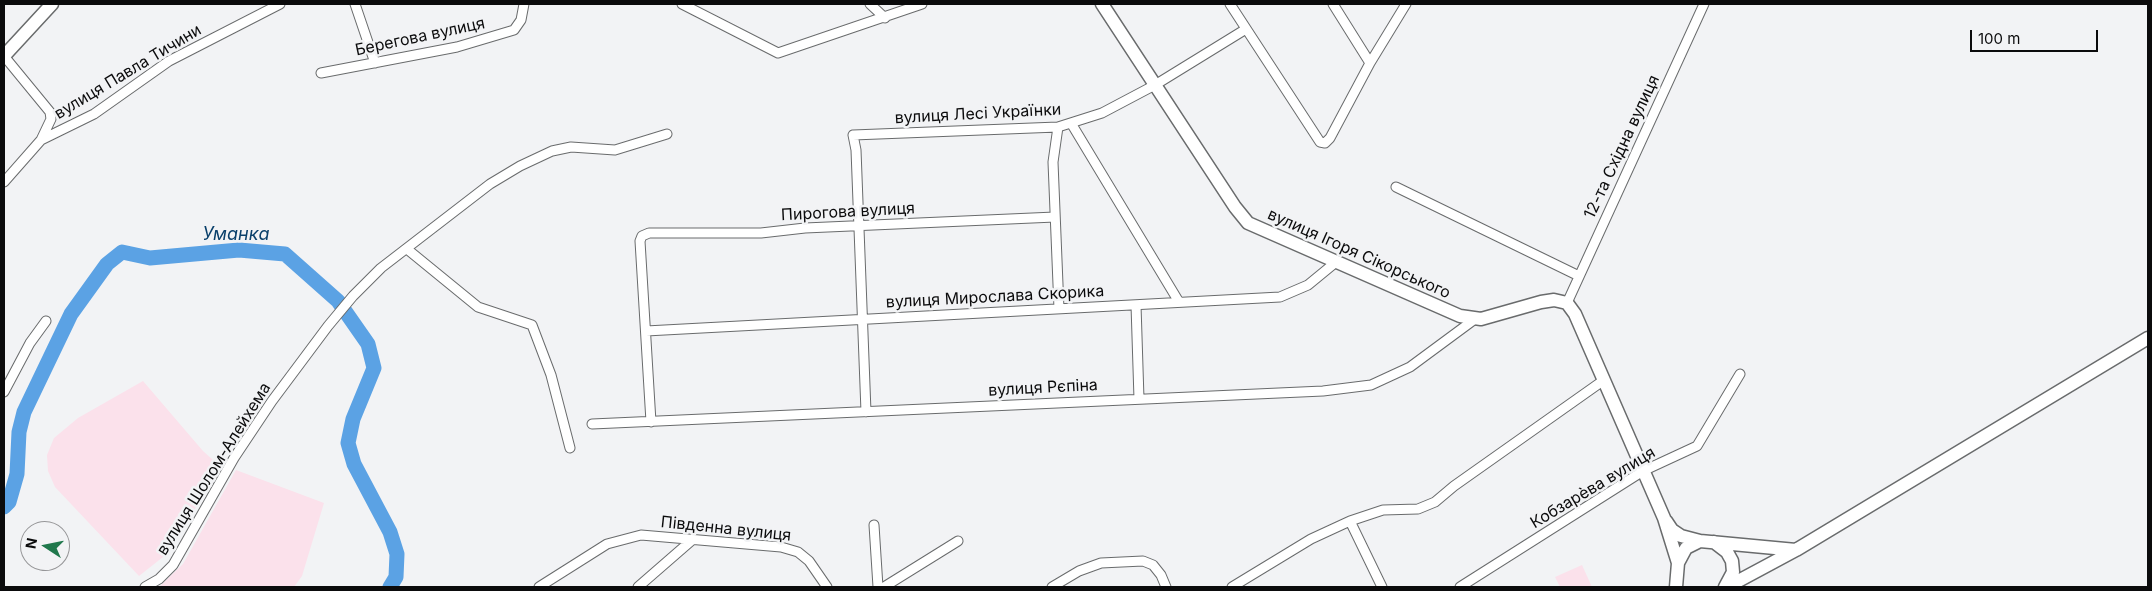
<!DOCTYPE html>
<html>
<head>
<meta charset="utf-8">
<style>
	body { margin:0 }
	#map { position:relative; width:2152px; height:591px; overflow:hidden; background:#f2f3f5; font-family:Inter,sans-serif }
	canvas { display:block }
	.frame { position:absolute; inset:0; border:5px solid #0b0b0c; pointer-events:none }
	.north { position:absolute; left:20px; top:521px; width:50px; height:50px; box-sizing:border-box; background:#f2f3f5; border:1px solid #969698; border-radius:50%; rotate:281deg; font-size:14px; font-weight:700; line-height:20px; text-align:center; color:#0b0b0c }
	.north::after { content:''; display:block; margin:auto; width:18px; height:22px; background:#20784c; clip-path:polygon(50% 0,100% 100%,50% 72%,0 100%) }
	.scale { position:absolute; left:1970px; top:30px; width:128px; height:22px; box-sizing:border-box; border:2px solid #0b0b0c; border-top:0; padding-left:6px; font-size:15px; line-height:18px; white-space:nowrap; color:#0b0b0c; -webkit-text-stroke:4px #f2f3f5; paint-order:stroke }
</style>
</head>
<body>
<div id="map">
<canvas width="2152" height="591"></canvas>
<div class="frame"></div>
<div class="north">N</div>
<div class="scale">100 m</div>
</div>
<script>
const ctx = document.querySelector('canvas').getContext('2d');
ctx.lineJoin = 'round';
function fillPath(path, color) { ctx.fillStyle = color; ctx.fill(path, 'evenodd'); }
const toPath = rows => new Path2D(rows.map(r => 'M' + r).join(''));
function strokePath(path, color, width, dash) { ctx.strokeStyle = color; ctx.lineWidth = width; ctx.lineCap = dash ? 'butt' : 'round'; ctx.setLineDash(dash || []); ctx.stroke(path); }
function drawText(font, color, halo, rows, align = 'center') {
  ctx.font = font + ' Inter,sans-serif'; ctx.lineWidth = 5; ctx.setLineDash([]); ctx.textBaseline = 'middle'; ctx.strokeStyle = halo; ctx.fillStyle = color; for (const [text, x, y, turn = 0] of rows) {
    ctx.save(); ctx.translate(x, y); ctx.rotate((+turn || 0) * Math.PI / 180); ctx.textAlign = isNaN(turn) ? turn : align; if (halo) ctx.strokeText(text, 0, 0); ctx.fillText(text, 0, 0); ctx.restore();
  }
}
fillPath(toPath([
	[143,381,203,451,222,468,163,557,139,576,55,487,48,471,47,455,54,438,78,418],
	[236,470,324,503,302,576,294,587,159,587,183,564],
	[1582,565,1592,587,1560,587,1555,577]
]), '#fbe1eb');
strokePath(toPath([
	[4,507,9,502,17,474,19,432,24,412,71,314,107,264,122,252,150,258,239,250,285,254,338,301,368,344,374,368,353,419,348,443,354,464,390,532,397,554,396,577,390,587]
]), '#5ba2e4', 15);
const street = toPath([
	[355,4,375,63],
	[682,4,778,53,922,4],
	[870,4,885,18],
	[1230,4,1320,142,1325,143,1330,138,1370,63,1406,4],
	[1333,4,1370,63],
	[4,56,50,112,51,119,41,140],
	[321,73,457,47,514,30,521,20,524,4],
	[1071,123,1179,302],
	[1058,127,1053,162,1059,309],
	[4,182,41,140,94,114,169,61,280,4],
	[1396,187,1579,276],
	[407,249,478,307,532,325,551,375,570,448],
	[1567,303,1704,4],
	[1136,305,1139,399],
	[646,331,1280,297,1308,285,1336,262],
	[4,392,30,343,46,321],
	[866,412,856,150,853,135,1058,127,1102,113,1155,85,1246,29],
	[651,422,640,241,642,236,649,233,761,233,805,228,1055,217],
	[592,424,1323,391,1371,385,1410,367,1475,319],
	[1350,521,1382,587],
	[874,525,878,587],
	[145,587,159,579,173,565,234,458,272,401,328,326,353,296,381,268,490,184,520,166,552,151,571,147,615,150,667,134],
	[539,587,607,544,641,535,781,547,798,552,809,561,827,587],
	[638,587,692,540],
	[884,587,958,541],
	[1052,587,1079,571,1101,563,1143,561,1153,565,1161,575,1166,587],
	[1232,587,1311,539,1350,521,1383,510,1418,509,1435,502,1454,486,1604,380],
	[1460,587,1643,471,1697,446,1740,374]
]);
const secondary = toPath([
	[1102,4,1235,207,1248,223,1460,316,1481,319,1541,302,1554,300,1567,303,1575,314,1664,518,1678,563,1676,587],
	[4,56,52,4],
	[1666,521,1672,530,1681,536,1700,541,1796,550],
	[1714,542,1727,552,1732,561,1733,572,1725,587],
	[1678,563,1686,548,1700,541],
	[1727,587,1796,550,2148,338]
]);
strokePath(street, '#696b6c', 11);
strokePath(secondary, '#696b6c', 15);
strokePath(street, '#fff', 9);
strokePath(secondary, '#fff', 12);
drawText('16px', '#0b0b0c', '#f2f3f5', [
	["Берегова вулиця",420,37,-12],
	["вулиця Павла Тичини",128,72,-31],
	["вулиця Лесі Українки",978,114,-3],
	["12-та Східна вулиця",1622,147,-65],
	["Пирогова вулиця",848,212,-3],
	["вулиця Ігоря Сікорського",1359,254,24],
	["вулиця Мирослава Скорика",995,297,-3],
	["вулиця Рєпіна",1043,388,-3],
	["вулиця Шолом-Алейхема",214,469,-58],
	["Кобзарèва вулиця",1593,488,-31],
	["Південна вулиця",726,529,6]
]);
drawText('italic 18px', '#0a406b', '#f2f3f5', [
	["Уманка",236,235]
]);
</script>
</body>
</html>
